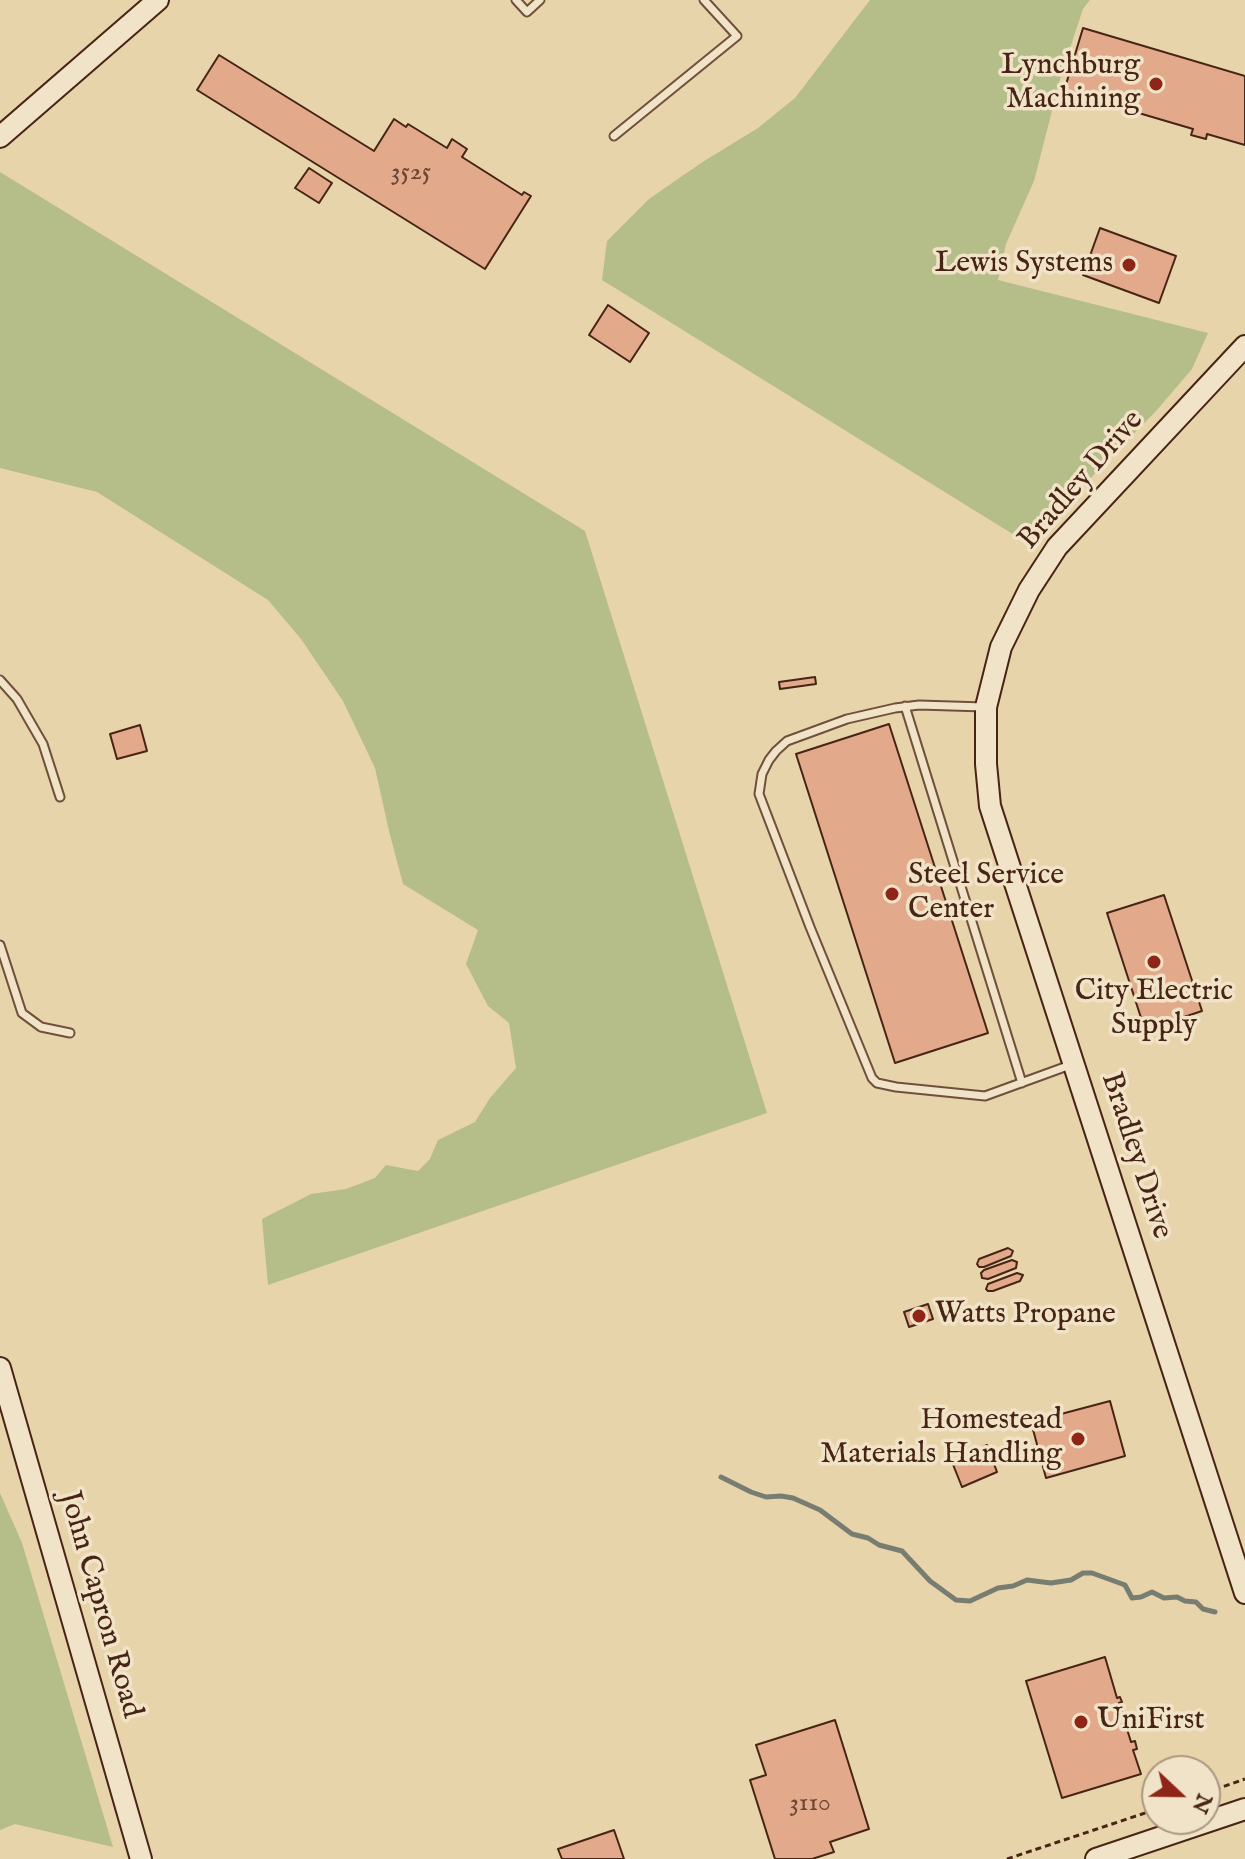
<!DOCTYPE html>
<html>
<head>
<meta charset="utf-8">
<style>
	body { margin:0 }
	#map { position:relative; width:1245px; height:1859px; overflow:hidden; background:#e8d4ab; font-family:"IM FELL English",serif }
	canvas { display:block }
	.north { position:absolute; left:1141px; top:1755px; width:80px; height:80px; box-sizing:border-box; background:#f0e3c8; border:2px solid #ac9780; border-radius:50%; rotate:112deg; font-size:22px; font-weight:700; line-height:32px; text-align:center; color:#472414 }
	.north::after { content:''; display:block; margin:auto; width:28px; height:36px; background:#8f2418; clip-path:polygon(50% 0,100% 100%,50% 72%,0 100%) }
</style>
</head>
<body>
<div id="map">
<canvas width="1245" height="1859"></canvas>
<div class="north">N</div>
</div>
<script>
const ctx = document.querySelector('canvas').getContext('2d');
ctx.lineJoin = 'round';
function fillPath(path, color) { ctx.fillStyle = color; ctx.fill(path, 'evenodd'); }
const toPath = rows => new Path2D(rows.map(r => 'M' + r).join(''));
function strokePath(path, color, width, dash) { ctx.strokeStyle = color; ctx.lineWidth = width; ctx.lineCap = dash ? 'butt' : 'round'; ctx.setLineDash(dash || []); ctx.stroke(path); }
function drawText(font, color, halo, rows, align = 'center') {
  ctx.font = font + ' "IM FELL English",serif'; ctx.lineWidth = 7; ctx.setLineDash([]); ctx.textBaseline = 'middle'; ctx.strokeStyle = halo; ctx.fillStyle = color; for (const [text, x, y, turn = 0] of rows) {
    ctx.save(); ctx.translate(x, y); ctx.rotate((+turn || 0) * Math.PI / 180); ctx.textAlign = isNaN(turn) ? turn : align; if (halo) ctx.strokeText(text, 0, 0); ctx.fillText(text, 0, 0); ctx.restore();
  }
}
fillPath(toPath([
	[870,0,1090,0,1083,9,1062,72,1034,181,1006,244,998,280,1208,333,1192,369,1157,410,1046,524,1032,546,602,280,607,241,649,199,701,163,758,128,795,98],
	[0,172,585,531,767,1113,268,1285,262,1219,311,1194,346,1189,375,1178,386,1165,418,1171,430,1159,438,1140,475,1122,490,1098,516,1068,509,1023,488,1006,466,964,478,930,403,884,389,831,375,768,343,701,301,639,268,600,97,492,0,468],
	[0,1493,22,1543,113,1847,15,1824,0,1830]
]), '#b5bd89');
strokePath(toPath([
	[721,1477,751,1492,766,1497,781,1496,793,1498,820,1510,852,1534,868,1538,879,1545,902,1551,930,1581,956,1600,970,1601,998,1588,1013,1586,1027,1580,1051,1583,1071,1580,1083,1573,1092,1573,1125,1585,1132,1598,1141,1597,1152,1592,1164,1598,1177,1597,1185,1601,1196,1602,1203,1609,1215,1612]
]), '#777d70', 5);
const building = toPath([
	[1083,28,1245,76,1245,145,1207,134,1206,139,1191,135,1193,129,1064,91,1083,28],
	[219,55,374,151,394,119,406,127,408,124,447,148,452,139,467,149,462,157,522,195,524,192,531,196,485,269,197,90,219,55],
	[309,168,332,183,319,203,295,188,309,168],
	[1100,228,1176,256,1159,303,1083,275,1100,228],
	[608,305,649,333,630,362,589,335,608,305],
	[815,677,816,684,780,689,779,682,815,677],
	[889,724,988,1033,895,1063,796,754,889,724],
	[140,725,147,751,117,759,110,734,140,725],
	[1164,895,1202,1011,1145,1030,1107,913,1164,895],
	[1008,1248,1013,1251,1011,1256,984,1267,979,1267,977,1264,979,1259,1008,1248],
	[1012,1260,1017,1262,1016,1268,988,1279,982,1278,981,1273,984,1270,1012,1260],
	[1017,1273,1023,1275,1020,1281,993,1291,988,1291,986,1289,988,1284,1017,1273],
	[928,1304,933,1319,909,1327,904,1312,928,1304],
	[1110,1401,1125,1456,1046,1478,1031,1422,1110,1401],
	[987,1445,997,1472,962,1487,952,1462,987,1445],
	[1105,1657,1117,1698,1120,1697,1122,1702,1119,1703,1131,1742,1135,1741,1137,1749,1133,1750,1141,1774,1062,1798,1026,1681,1105,1657],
	[835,1720,869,1829,830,1842,834,1852,812,1859,775,1859,750,1780,766,1775,756,1745,835,1720],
	[614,1830,624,1859,562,1859,558,1849,614,1830]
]);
fillPath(building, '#e2aa8b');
strokePath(building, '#472414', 2);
const lane = toPath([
	[516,0,527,12,540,0],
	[614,136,737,36,704,0],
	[0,680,17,699,43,744,60,797],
	[905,706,1022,1083],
	[984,707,919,705,895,708,847,719,787,741,776,751,769,760,762,774,759,794,810,927,872,1078,877,1083,896,1087,985,1096,1073,1064],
	[0,945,22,1013,41,1027,70,1033]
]);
const secondary = toPath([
	[0,137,158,0],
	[1245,346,1057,547,1029,590,1001,647,986,707,986,764,990,806,1245,1593],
	[0,1368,141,1859],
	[1096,1859,1245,1809]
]);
strokePath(lane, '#6f503a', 11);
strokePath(secondary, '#472414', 24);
strokePath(toPath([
	[1205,1793,1245,1779],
	[1007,1859,1157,1809]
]), '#472414', 3, [6, 4]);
strokePath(lane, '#f0e3c8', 7);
strokePath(secondary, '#f0e3c8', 20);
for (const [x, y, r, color] of [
	[1156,84,8,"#8f2418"],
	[1129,265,8,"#8f2418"],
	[892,894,8,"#8f2418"],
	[1154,962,8,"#8f2418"],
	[919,1316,8,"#8f2418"],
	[1078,1439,8,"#8f2418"],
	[1081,1722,8,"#8f2418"]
]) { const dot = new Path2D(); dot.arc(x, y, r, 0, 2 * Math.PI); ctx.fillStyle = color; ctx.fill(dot); strokePath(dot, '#f0e3c8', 3); }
drawText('26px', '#6e4632', null, [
	["3525",411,174],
	["3110",810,1805]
]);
drawText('30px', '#472414', '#f0e3c8', [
	["Lynchburg",1140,67],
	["Machining",1140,101],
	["Lewis Systems",1113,265],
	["Steel Service",908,877,"left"],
	["Center",908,911,"left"],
	["City Electric",1154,993,"center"],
	["Supply",1154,1027,"center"],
	["Watts Propane",935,1316,"left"],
	["Homestead",1062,1422],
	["Materials Handling",1062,1456],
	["UniFirst",1097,1722,"left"]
], 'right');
drawText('30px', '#472414', '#f0e3c8', [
	["Bradley Drive",1082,481,-49],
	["Bradley Drive",1135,1156,72],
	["John Capron Road",99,1605,74]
]);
</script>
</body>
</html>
